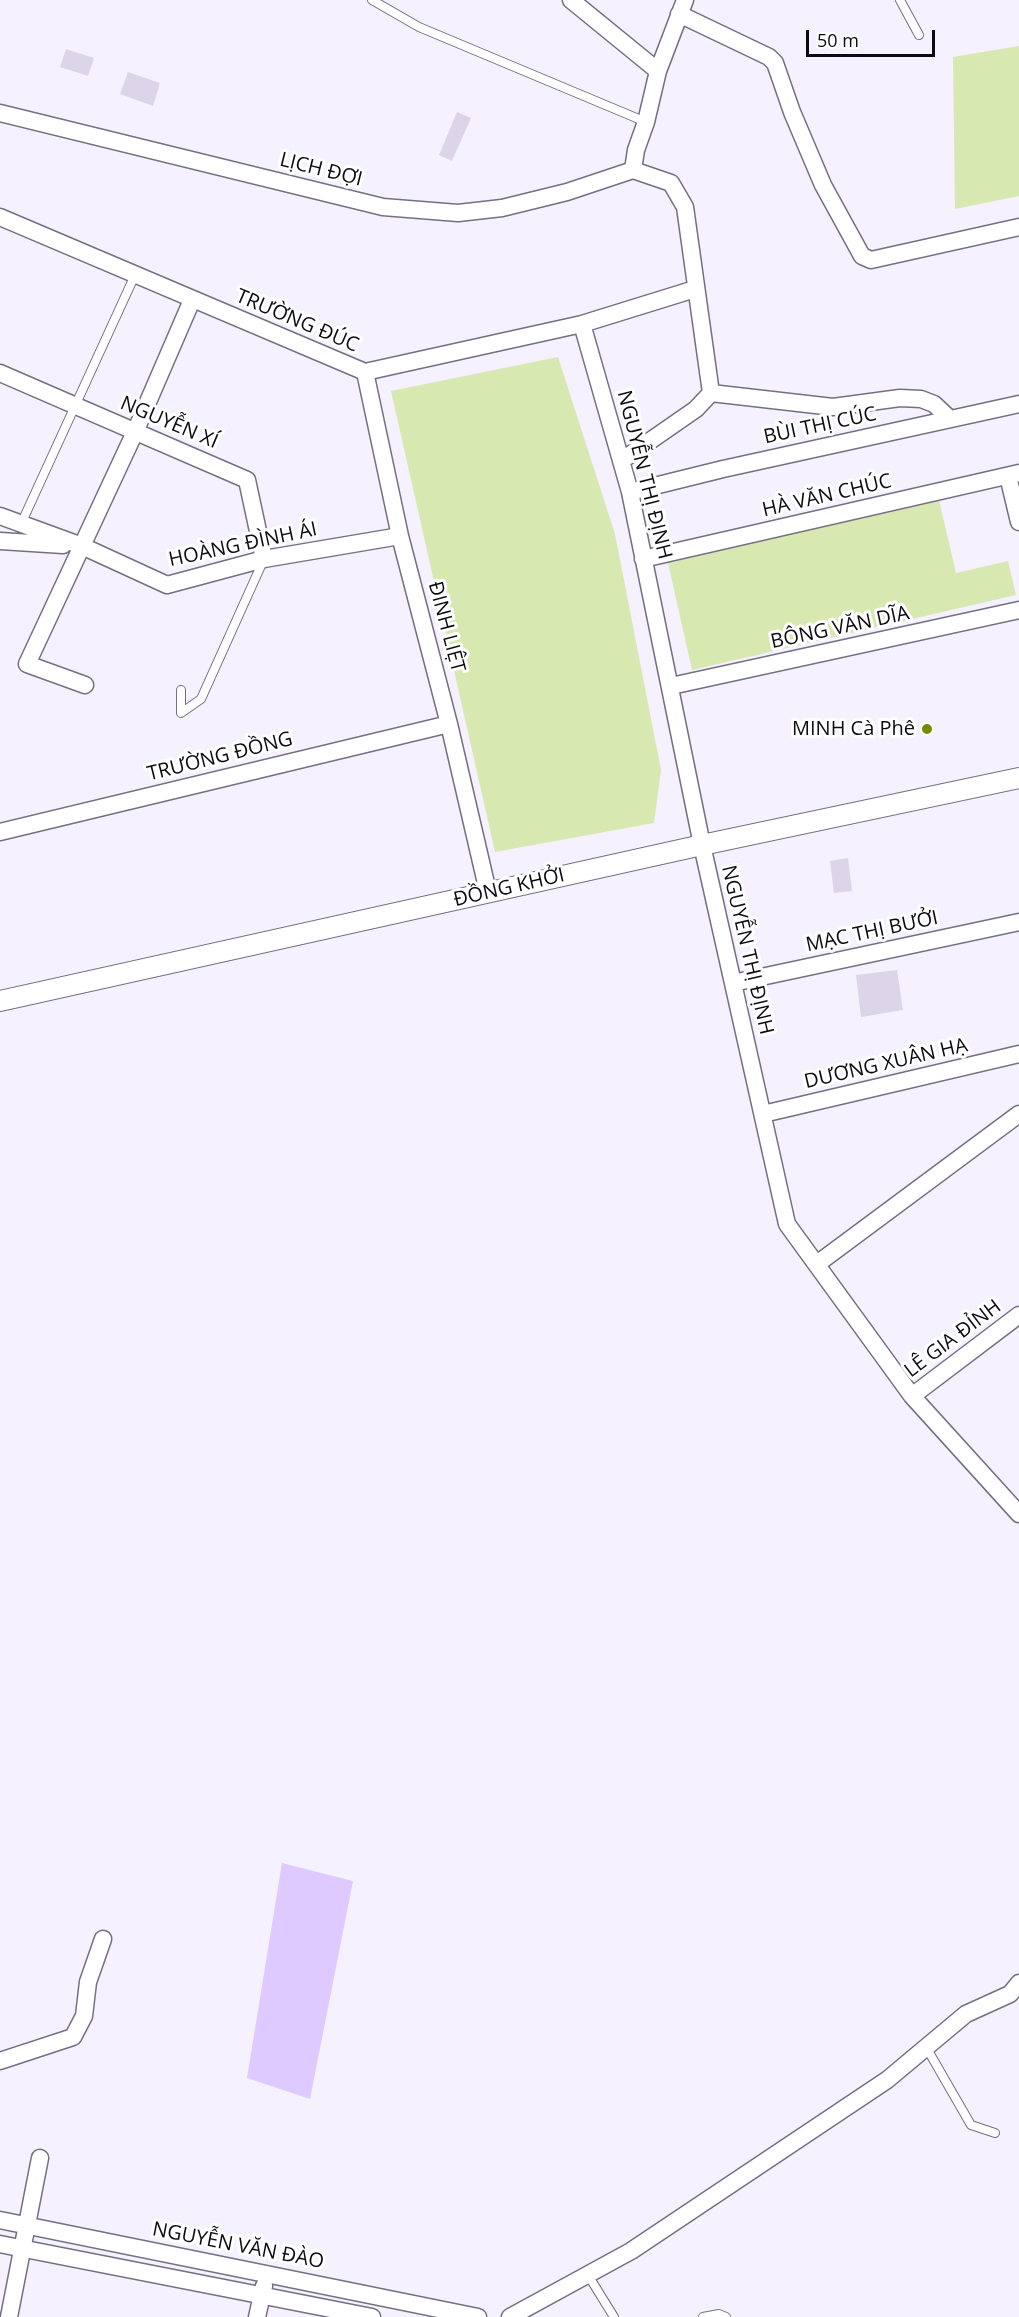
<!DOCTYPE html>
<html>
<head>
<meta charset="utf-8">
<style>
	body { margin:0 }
	#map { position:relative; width:1019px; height:2317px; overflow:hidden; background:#f5f1fe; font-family:"Open Sans",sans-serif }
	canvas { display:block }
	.scale { position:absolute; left:806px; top:30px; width:129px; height:27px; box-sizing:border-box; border:3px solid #0d0b12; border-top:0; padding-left:8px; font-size:18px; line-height:21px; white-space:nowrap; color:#0d0b12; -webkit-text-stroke:4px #fff; paint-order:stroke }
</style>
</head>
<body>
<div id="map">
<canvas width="1019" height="2317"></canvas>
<div class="scale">50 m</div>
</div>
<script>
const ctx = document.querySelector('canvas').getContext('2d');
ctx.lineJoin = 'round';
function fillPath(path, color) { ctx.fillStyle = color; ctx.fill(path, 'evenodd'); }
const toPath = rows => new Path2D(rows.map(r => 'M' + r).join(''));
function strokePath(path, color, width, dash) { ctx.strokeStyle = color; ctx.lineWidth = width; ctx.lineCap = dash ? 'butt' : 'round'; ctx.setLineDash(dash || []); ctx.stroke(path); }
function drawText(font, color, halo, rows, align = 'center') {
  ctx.font = font + ' "Open Sans",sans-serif'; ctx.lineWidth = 6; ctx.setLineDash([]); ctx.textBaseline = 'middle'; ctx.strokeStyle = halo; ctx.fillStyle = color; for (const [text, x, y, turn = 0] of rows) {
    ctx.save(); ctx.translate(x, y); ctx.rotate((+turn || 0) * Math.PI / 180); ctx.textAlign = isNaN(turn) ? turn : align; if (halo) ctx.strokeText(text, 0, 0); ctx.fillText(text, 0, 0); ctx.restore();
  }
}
fillPath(toPath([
	[1019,46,1019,196,955,209,953,57],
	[558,357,615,534,661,770,654,823,495,852,391,391],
	[939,500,956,573,1008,561,1016,595,692,670,668,563]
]), '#d8e8b1');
fillPath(toPath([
	[282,1863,353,1881,310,2099,247,2078]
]), '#decafe');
fillPath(toPath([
	[66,49,94,58,88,76,60,67],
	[128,72,160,83,153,106,120,94],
	[457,112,471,118,452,161,439,155],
	[848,858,852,891,834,893,830,861],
	[897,970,903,1010,861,1017,856,975]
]), '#dcd5ea');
const service = toPath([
	[372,0,419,27,646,122],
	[900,0,919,35],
	[21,524,135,275],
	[181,690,181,713,201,699,264,559],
	[926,2047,971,2125,995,2133],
	[588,2275,614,2317],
	[703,2317,719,2314,726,2317]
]);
const minor = toPath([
	[571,0,658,71],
	[679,14,769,57,775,63,792,112,823,185,862,256,871,260,1019,227],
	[0,113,383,207,458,213,502,208,567,192,633,170],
	[0,217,365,372,582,324,695,289],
	[582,324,630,492,702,845,787,1224,912,1396,1019,1514],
	[365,372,400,536,449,724,488,892],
	[0,373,247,480,264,559],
	[711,393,833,407,900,398,921,399,934,404,950,419],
	[621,461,696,409,711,393,685,207,671,183,633,170,636,150,646,122,658,71,685,0],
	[1008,476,1019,522],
	[630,492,723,469,1019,404],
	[0,516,82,546,167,585,264,559,400,536],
	[0,541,63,545],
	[643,559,1019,473],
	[85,685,27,664,135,432,192,300],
	[671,686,1019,610],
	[0,832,449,724],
	[733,983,1019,922],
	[763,1114,1019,1054],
	[817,1264,1019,1114],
	[912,1396,1019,1315],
	[0,2061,73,2037,84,2016,88,1982,103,1939],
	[0,2220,478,2317],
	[0,2244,372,2317],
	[9,2317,40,2158],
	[257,2317,264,2286],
	[510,2317,631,2251,887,2080,966,2014,1010,1994,1019,1983]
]);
const tertiary = toPath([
	[0,1001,702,845,1019,778]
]);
strokePath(service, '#766f82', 10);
strokePath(minor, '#766f82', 19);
strokePath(tertiary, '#766f82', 22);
strokePath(service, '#fff', 8);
strokePath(minor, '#fff', 16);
strokePath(tertiary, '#fff', 20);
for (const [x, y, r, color] of [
	[927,729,6,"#738b00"]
]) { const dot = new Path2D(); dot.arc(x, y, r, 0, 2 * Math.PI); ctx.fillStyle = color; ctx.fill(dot); strokePath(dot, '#fff', 2); }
drawText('20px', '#0d0b12', '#fff', [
	["LỊCH ĐỢI",321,170,14],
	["TRƯỜNG ĐÚC",297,321,23],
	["NGUYỄN XÍ",169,423,23],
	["BÙI THỊ CÚC",820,426,-12],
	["NGUYỄN THỊ ĐỊNH",644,475,76],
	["HÀ VĂN CHÚC",827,496,-13],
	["HOÀNG ĐÌNH ÁI",243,545,-12],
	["ĐINH LIỆT",446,627,75],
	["BÔNG VĂN DĨA",840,628,-12],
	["TRƯỜNG ĐỒNG",220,757,-14],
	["ĐỒNG KHỞI",509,888,-13],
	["MẠC THỊ BƯỞI",872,932,-12],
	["NGUYỄN THỊ ĐỊNH",747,950,77],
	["DƯƠNG XUÂN HẠ",886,1064,-13],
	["LÊ GIA ĐỈNH",953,1339,-37],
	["NGUYỄN VĂN ĐÀO",238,2246,11]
]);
drawText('20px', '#0d0b12', '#fff', [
	["MINH Cà Phê",915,729]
], 'right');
</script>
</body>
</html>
